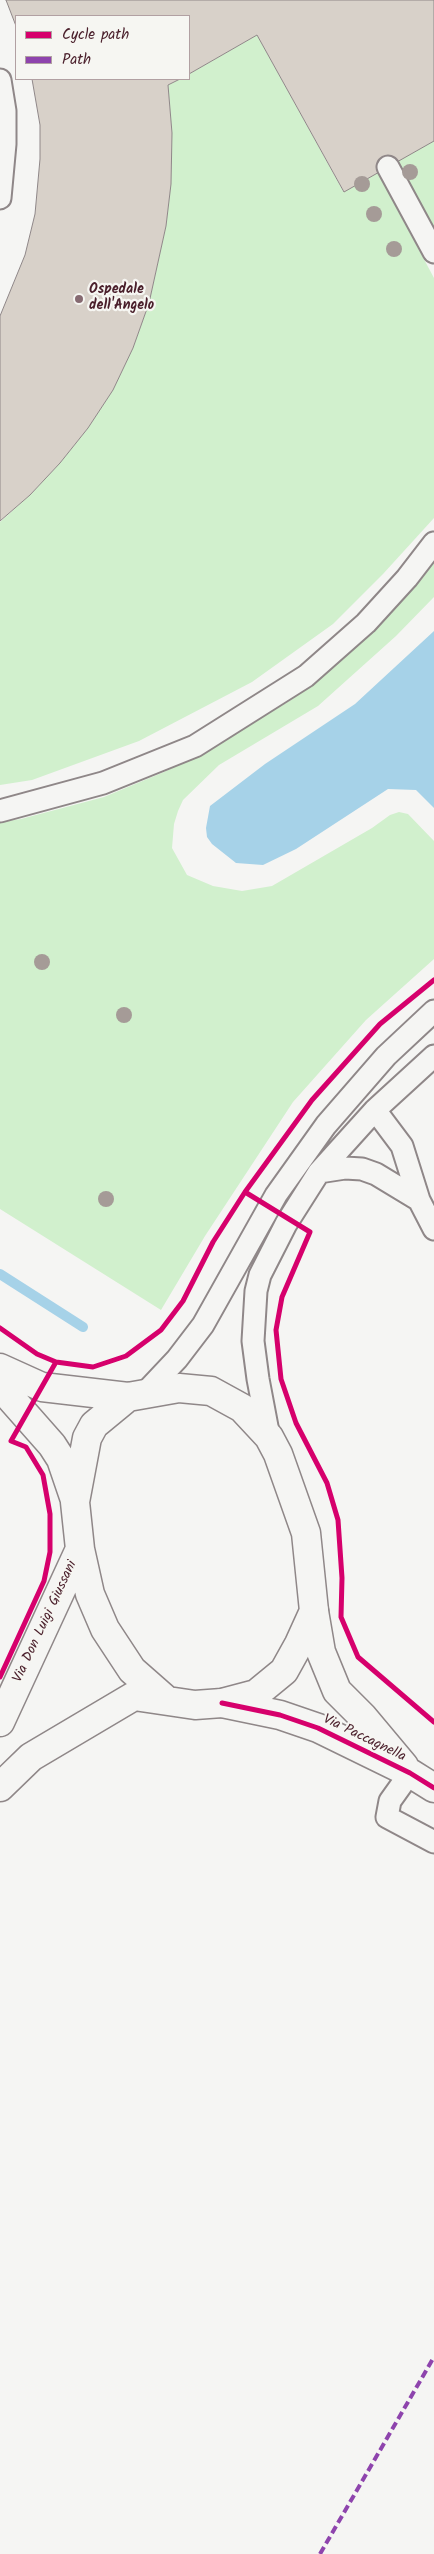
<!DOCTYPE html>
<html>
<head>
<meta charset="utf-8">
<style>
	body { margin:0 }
	#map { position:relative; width:434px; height:2554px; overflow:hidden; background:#f5f5f3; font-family:Kalam,sans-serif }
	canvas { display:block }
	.legend { position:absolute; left:15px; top:15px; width:175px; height:65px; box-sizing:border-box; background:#f6f6f2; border:1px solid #b1a0a2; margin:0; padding:6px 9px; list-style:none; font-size:15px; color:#4a1f2b }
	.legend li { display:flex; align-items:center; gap:10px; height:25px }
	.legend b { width:25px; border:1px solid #b1a0a2 }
</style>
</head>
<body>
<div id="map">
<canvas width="434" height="2554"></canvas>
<ul class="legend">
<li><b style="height:6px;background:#d6006c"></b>Cycle path</li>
<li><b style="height:6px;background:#8e44ad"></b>Path</li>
</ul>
</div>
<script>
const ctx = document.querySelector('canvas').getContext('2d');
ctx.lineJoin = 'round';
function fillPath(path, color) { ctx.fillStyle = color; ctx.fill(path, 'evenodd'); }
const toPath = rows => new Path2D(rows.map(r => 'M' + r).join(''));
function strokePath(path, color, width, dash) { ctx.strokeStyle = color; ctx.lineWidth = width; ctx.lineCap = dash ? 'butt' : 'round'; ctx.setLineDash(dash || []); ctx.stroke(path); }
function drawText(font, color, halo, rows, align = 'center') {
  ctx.font = font + ' Kalam,sans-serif'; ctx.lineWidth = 4.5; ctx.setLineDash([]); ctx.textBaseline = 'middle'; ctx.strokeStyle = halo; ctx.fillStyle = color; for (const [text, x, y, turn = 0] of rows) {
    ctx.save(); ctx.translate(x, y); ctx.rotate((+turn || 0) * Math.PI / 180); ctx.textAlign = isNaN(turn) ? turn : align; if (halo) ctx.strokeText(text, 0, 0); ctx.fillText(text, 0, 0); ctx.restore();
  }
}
fillPath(toPath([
	[257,35,343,191,381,171,399,205,396,207,434,278,434,518,383,574,333,624,252,682,139,741,32,780,0,785,0,522,30,495,60,463,88,428,113,390,133,348,149,303,166,226,171,184,172,133,168,85,180,79,189,79,189,74],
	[434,141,434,228,398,161],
	[434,563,434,597,396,636,318,706,219,765,183,800,178,811,174,824,172,848,187,875,213,886,242,891,272,886,372,828,390,815,399,812,408,814,434,841,434,959,366,1020,293,1102,205,1236,161,1310,0,1209,0,822,21,819,104,797,164,772,210,749,291,700,344,656,420,581]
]), '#d1f0cd');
fillPath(toPath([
	[434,631,434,808,416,790,388,789,296,849,263,865,236,863,212,844,207,837,206,828,210,806,265,764,355,704]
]), '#a6d2e8');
strokePath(toPath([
	[0,1274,83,1327]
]), '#a6d2e8', 10);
const building = toPath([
	[6,0,434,0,434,141,344,192,257,35,189,74,189,16,16,16,16,26,6,0],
	[32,79,180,79,168,85,172,133,171,184,166,226,149,303,133,348,113,390,88,428,60,463,30,495,0,521,0,316,25,255,35,214,40,159,40,125,32,79]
]);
fillPath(building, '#d8d1c9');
strokePath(building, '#8f8788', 1);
const service = toPath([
	[0,80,5,111,5,144,0,198],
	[388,167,434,252],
	[0,811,103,783,195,746,306,676,366,623,407,578,434,543],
	[375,1110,402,1146,419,1200,434,1229],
	[319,1172,345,1168,362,1169,376,1174,419,1200],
	[145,1393,177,1359,203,1325,276,1195,326,1125,386,1056,434,1011],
	[269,1437,258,1379,253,1341,256,1291,260,1275,286,1224,319,1172,375,1110,434,1056],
	[410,1773,390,1801,387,1817,434,1842]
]);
const tertiary = toPath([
	[314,1611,321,1652,337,1691,363,1717,404,1766],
	[222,1703,280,1715,318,1728,410,1773,434,1788]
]);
const secondary = toPath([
	[0,1368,42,1387,128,1397],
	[0,1386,52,1445,61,1459,75,1500],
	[0,1722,80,1549],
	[0,1787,31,1757,134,1696,195,1705,222,1703,256,1694,284,1671,299,1644,314,1611,306,1533,278,1454,269,1437,242,1408,211,1391,179,1388,128,1397,94,1425,87,1438,75,1502,80,1549,90,1594,105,1629,132,1670,165,1699]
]);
strokePath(service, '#8f8788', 25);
strokePath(tertiary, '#8f8788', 31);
strokePath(secondary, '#8f8788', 31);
strokePath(service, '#f5f5f3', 21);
strokePath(tertiary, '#f5f5f3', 28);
strokePath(secondary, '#f5f5f3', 28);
strokePath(toPath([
	[320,2554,434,2357]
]), '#8e44ad', 4, [8, 4]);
strokePath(toPath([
	[245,1192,310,1232,282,1297,276,1330,281,1379,296,1423,327,1483,338,1520,342,1578,341,1617,358,1657,434,1722],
	[0,1328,37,1354,56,1362,93,1367,126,1356,161,1330,183,1301,213,1242,245,1192,312,1100,380,1024,434,980],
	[0,1677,44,1581,50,1552,50,1514,43,1475,26,1447,11,1441,56,1362],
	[222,1703,280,1715,318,1728,410,1773,434,1788]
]), '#d6006c', 5);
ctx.fillStyle = '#a59b97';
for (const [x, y] of [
	[410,172],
	[362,184],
	[374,214],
	[394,249],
	[42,962],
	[124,1015],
	[106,1199]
]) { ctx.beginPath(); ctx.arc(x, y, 8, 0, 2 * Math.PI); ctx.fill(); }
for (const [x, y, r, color] of [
	[79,299,5,"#866a71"]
]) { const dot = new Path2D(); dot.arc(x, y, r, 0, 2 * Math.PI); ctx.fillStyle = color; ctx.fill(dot); strokePath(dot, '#f6f6f2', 2); }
drawText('bold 14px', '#4a1f2b', '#f6f6f2', [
	["Ospedale",89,291],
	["dell'Angelo",89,307]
], 'left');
drawText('14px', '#4a1f2b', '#f6f6f2', [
	["Via Don Luigi Giussani",46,1622,-65],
	["Via Paccagnella",364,1739,26]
]);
</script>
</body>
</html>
